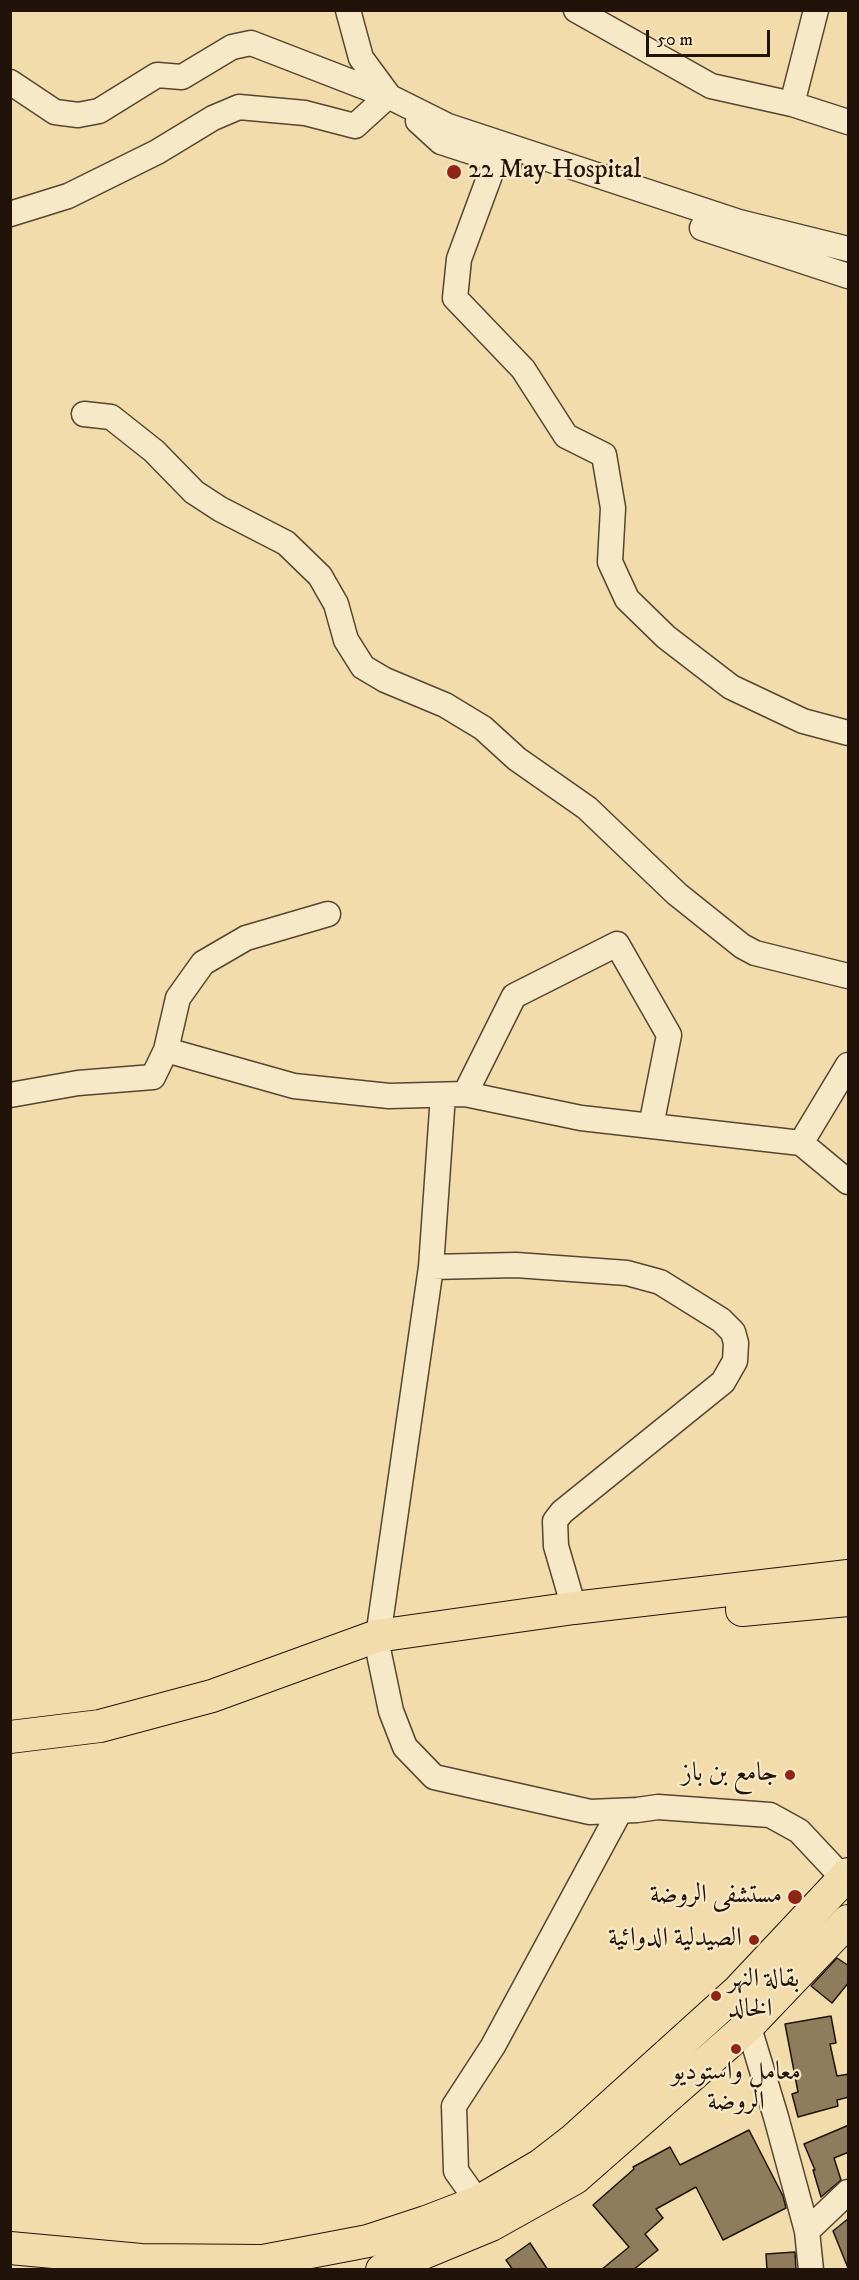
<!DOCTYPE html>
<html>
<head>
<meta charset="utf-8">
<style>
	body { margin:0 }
	#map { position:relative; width:859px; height:2280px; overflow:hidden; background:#f2dcab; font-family:"IM FELL DW Pica",serif }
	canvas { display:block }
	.frame { position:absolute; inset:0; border:12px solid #211309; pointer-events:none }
	.scale { position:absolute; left:646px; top:30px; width:124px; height:27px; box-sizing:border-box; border:3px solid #211309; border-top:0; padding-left:8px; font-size:18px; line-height:21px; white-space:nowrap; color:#211309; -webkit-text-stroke:4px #f7e8c8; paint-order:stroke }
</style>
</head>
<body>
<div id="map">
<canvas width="859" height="2280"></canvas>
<div class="frame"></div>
<div class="scale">50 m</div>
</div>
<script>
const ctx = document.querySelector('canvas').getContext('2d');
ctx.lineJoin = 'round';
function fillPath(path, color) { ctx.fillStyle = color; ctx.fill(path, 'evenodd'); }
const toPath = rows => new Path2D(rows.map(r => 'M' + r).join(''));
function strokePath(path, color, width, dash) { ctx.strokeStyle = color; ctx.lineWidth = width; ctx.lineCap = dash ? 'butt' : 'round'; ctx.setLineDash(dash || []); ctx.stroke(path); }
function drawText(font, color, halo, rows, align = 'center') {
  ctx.font = font + ' "IM FELL DW Pica",Amiri,serif'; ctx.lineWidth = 4.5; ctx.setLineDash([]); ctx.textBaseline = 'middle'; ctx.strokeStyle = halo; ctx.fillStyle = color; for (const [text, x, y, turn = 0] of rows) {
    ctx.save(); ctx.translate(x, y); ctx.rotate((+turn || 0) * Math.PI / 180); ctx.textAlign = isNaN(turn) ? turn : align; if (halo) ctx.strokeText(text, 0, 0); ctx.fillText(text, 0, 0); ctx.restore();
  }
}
const building = toPath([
	[837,1958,849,1966,849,1982,832,2003,811,1986,837,1958],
	[831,2016,836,2043,830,2044,837,2076,849,2074,849,2097,837,2100,838,2106,798,2117,792,2094,798,2092,785,2024,831,2016],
	[849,2125,849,2152,834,2158,841,2180,821,2197,813,2170,815,2170,804,2144,849,2125],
	[749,2130,783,2196,786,2208,723,2240,696,2187,656,2209,663,2218,645,2234,658,2250,633,2270,601,2270,629,2247,593,2205,634,2169,633,2167,670,2147,680,2165,749,2130],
	[849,2218,849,2268,848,2268,833,2231,849,2218],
	[530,2243,548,2270,513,2270,506,2260,530,2243],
	[795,2252,796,2270,767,2270,766,2254,795,2252]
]);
fillPath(building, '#8e7c5d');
strokePath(building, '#211309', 1.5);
const minor = toPath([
	[348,10,361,58,389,96],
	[576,10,711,86,792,104,848,122],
	[10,82,55,112,78,115,99,111,157,75,182,77,232,47,251,43,388,96,448,126,739,222,848,249],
	[792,104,816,10],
	[418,121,441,142,509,164],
	[496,159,459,259,455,298,523,369,566,436,604,455,613,508,610,562,627,599,666,637,731,687,803,721,848,733],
	[10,214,68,196,157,152,213,118,239,107,305,113,355,126,388,96],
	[702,228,848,276],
	[84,414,111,417,154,451,194,492,220,509,286,543,320,576,336,604,346,640,363,667,385,680,445,705,483,728,517,759,587,808,677,894,742,946,755,953,848,976],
	[166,1050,294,1086,389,1096,465,1094,581,1118,801,1143,848,1182],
	[465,1094,514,996,617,944,669,1035,651,1126],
	[10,1095,78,1083,153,1077,166,1050,178,998,203,963,246,938,328,914],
	[443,1095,431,1267,377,1644,391,1711,405,1747,434,1777,590,1812,637,1810,658,1807,770,1815,799,1831,844,1879],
	[801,1143,848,1065],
	[431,1267,516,1265,627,1273,660,1282,721,1320,733,1332,736,1343,735,1361,723,1382,562,1512,555,1521,556,1546,574,1608],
	[744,2011,776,2117,807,2231,811,2270],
	[478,2202,456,2171,454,2106,493,2046,620,1811],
	[807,2231,848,2192]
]);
const major = toPath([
	[742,1610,848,1600],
	[10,1737,100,1726,212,1696,377,1636,574,1608,848,1576],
	[10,2248,141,2260,263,2261,368,2241,426,2222,478,2202,541,2165,572,2141,739,1990,848,1874],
	[382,2270,491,2225,575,2178,748,2026,848,1921]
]);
strokePath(minor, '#554532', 27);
strokePath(major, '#211309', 34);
strokePath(minor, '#f7e8c8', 24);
strokePath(major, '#f2dcab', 32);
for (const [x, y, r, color] of [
	[454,172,8,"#8f2418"],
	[790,1775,6,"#8f2418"],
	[795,1897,8,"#8f2418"],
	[754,1940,6,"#8f2418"],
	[716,1996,6,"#8f2418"],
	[736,2049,6,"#8f2418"]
]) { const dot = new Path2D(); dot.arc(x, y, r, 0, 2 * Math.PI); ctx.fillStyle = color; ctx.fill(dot); strokePath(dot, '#f7e8c8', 2); }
drawText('26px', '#211309', '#f7e8c8', [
	["22 May Hospital",468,172,"left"],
	["جامع بن باز",778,1775],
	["مستشفى الروضة",782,1897],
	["الصيدلية الدوائية",742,1940],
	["بقالة النهر",728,1981,"left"],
	["الخالد",728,2011,"left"],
	["معامل واستوديو",736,2074,"center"],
	["الروضة",736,2104,"center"]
], 'right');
</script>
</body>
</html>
